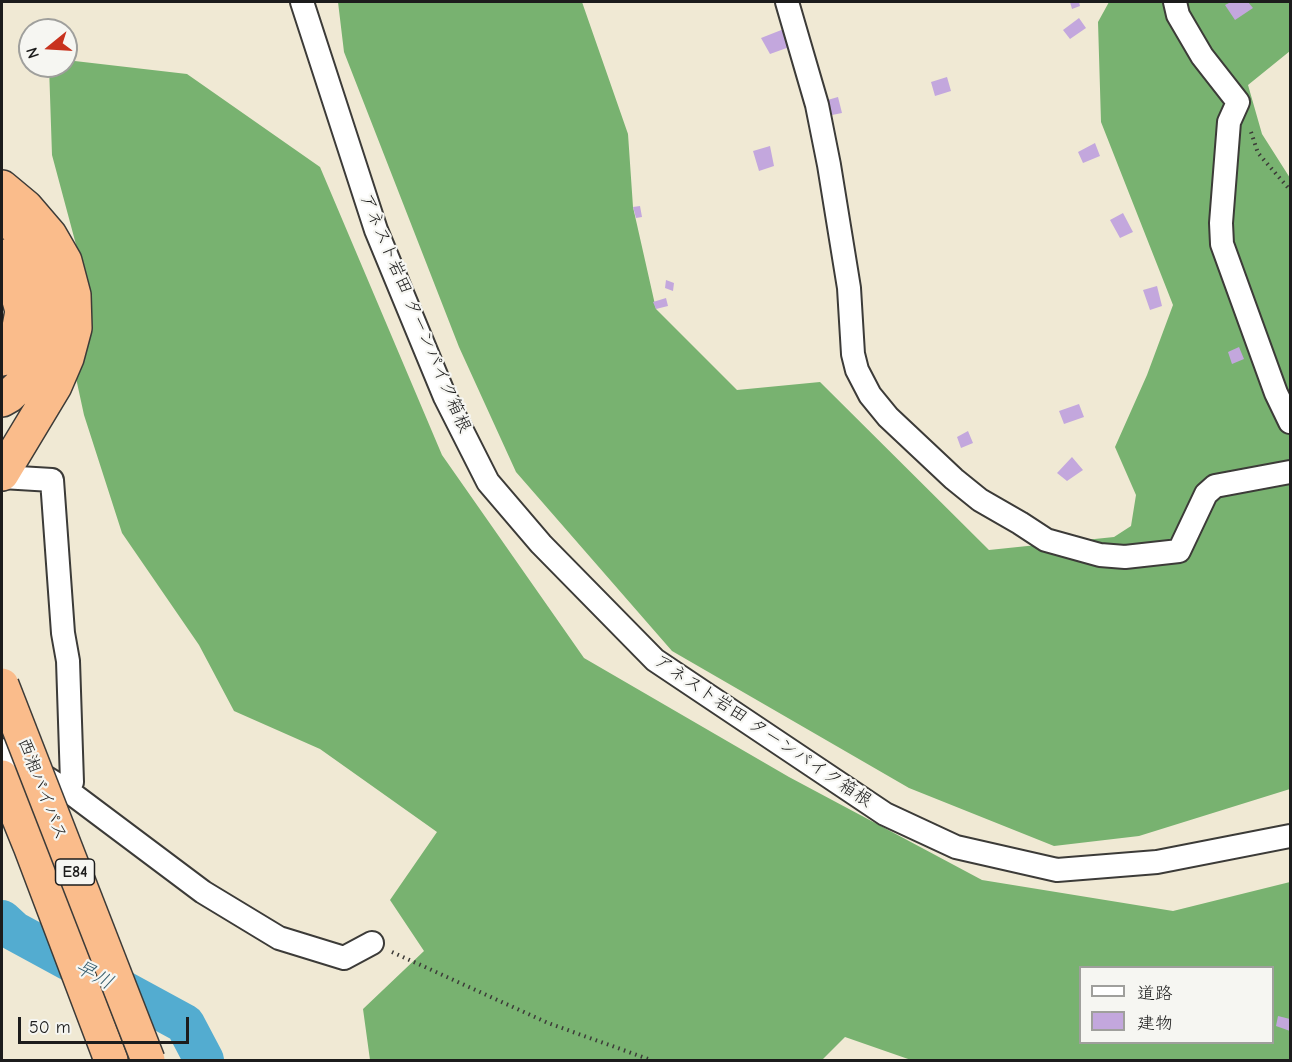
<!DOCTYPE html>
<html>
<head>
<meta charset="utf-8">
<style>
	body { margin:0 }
	#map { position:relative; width:1292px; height:1062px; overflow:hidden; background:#f0e9d4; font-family:"Comic Neue","Klee One",sans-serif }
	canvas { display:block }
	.frame { position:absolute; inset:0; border:3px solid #1c1c1c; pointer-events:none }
	.legend { position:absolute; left:1079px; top:966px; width:195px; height:78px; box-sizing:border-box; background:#f6f6f2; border:2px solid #9f9f9c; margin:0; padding:8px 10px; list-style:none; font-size:18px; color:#1c1c1c }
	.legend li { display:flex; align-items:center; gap:12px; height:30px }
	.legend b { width:30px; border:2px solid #9f9f9c }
	.north { position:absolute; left:18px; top:18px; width:60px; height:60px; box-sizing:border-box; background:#f6f6f2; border:2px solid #9f9f9c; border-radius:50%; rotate:252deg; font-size:16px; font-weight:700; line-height:24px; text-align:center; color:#1c1c1c }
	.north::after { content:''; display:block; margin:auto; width:21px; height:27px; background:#c8321e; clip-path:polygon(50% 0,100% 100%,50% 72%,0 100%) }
	.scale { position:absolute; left:18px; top:1017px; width:171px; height:27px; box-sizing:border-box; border:3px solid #1c1c1c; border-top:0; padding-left:8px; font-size:18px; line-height:21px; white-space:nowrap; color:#1c1c1c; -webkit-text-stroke:4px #f6f6f2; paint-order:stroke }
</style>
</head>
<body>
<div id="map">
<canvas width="1292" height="1062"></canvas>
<div class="frame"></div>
<ul class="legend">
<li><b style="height:8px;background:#fff"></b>道路</li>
<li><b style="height:16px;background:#c3a7dd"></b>建物</li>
</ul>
<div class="north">N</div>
<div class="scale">50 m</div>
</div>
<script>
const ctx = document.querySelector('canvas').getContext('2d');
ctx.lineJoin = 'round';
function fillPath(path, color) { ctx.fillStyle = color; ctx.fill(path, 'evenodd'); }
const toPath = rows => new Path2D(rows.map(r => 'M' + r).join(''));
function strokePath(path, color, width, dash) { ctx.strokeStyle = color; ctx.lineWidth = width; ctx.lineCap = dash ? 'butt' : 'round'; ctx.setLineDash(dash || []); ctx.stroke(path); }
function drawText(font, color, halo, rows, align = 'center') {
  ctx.font = font + ' "Comic Neue","Klee One",sans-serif'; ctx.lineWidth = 4.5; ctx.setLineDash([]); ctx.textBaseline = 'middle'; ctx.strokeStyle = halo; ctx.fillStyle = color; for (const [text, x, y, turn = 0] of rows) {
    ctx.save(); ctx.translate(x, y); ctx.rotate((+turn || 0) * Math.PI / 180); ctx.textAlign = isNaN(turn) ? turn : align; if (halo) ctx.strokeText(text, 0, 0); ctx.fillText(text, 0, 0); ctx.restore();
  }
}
fillPath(toPath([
	[338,2,582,2,628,134,633,207,656,309,737,390,820,382,989,550,1114,537,1131,526,1136,495,1115,447,1147,375,1173,305,1101,122,1098,22,1109,2,1290,2,1290,51,1248,85,1262,134,1290,178,1290,789,1139,836,1054,846,909,788,672,651,516,472,459,347,344,52],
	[66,60,187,74,320,167,442,455,584,658,789,777,982,880,1173,911,1290,882,1290,1060,911,1060,845,1037,822,1060,370,1060,363,1009,424,951,390,900,437,832,320,749,234,711,199,645,122,533,84,415,76,378,86,282,52,155,49,66,66,66],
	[1080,968,1272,968,1272,1042,1080,1042]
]), '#78b270');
strokePath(toPath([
	[2,920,14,931,185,1024,204,1060]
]), '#53acd0', 40);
fillPath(toPath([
	[1070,2,1079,2,1080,6,1072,9],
	[1231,2,1248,2,1253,8,1235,20,1225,5],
	[1079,18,1086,28,1070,39,1063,30],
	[789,27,795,45,770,54,761,38],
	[947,77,951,91,935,96,931,82],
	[838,97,842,113,827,116,824,101],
	[1095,143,1100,156,1083,163,1078,152],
	[770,146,774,166,759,171,753,151],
	[640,206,642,217,636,218,633,207],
	[1123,213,1133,232,1120,238,1110,220],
	[666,280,674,283,673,291,665,288],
	[1157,286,1162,306,1150,310,1143,290],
	[666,298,668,306,656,309,653,302],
	[1239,347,1244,359,1232,364,1228,352],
	[1079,404,1084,417,1064,424,1059,411],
	[968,431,973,443,961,448,957,437],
	[1072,457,1083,470,1067,481,1057,473],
	[1278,1016,1290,1019,1290,1031,1276,1026]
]), '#c3a7dd');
const minor = toPath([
	[302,2,376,230,445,397,488,482,541,544,655,660,885,814,956,847,1057,870,1157,862,1290,836],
	[787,2,817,105,829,165,849,288,853,354,857,370,870,395,888,417,954,479,980,500,1020,523,1046,540,1100,555,1125,557,1179,551,1206,494,1215,486,1290,472],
	[1175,2,1178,15,1202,56,1238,102,1229,122,1221,223,1222,244,1276,393,1290,422],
	[2,477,52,480,63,633,68,661,72,782,65,789],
	[2,750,71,793,203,892,279,938,344,958,372,943]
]);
const highway = toPath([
	[2,187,26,207,50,235,65,261,74,295,75,328,67,358,55,386,2,474],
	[2,213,18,230,33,252,45,278,51,306,49,333,42,353,28,378,9,396,2,400],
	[2,256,15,286,22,311,17,338,2,359],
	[2,777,30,846,111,1060]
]);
strokePath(minor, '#3c3b38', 26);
strokePath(highway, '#3c3b38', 36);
strokePath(toPath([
	[1251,132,1258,153,1290,190],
	[392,952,548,1023,651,1060]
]), '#3c3b38', 4, [1.5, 4.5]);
strokePath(minor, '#fff', 22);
strokePath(highway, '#fabc8b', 33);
const highwayBridge = toPath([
	[2,685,148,1060]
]);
strokePath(highwayBridge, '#3c3b38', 36, []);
strokePath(highwayBridge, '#fabc8b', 33);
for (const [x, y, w] of [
	[75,872,39]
]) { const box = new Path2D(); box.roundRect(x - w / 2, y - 13, w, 26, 4.5); ctx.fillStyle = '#f6f6f2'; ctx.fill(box); strokePath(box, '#1c1c1c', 1.5); }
drawText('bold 16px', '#1c1c1c', null, [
	["E84",75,872]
]);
drawText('18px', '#1c1c1c', '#f6f6f2', [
	["アネスト岩田 ターンパイク箱根",415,313,67],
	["アネスト岩田 ターンパイク箱根",763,731,34],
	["西湘バイパス",42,789,69]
]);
drawText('italic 20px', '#355d6d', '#f6f6f2', [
	["早川",94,975,29]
]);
</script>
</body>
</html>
